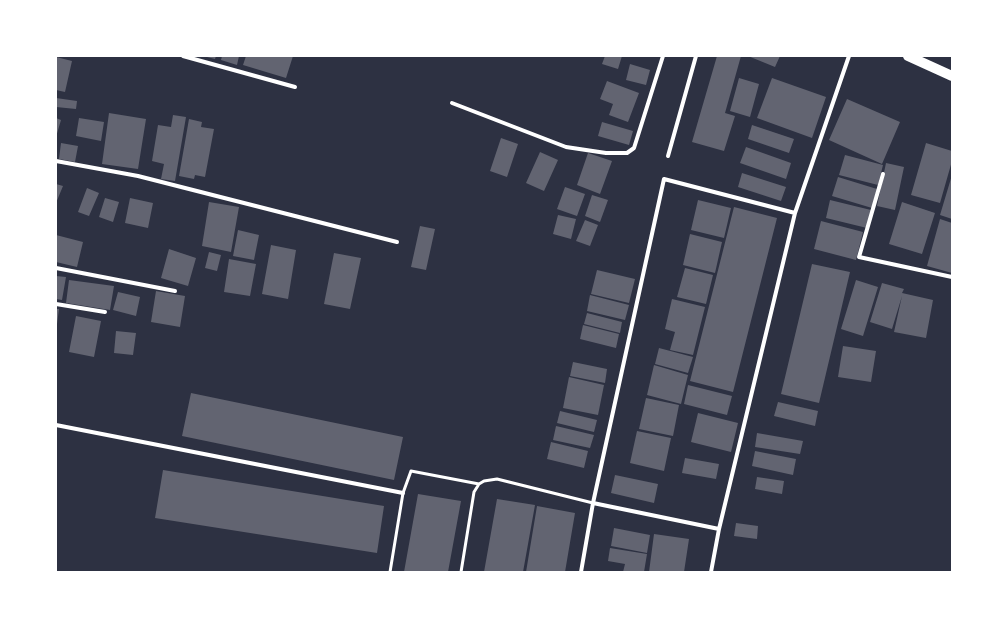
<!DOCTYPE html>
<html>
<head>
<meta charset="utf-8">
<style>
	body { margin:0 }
	#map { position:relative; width:1008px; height:628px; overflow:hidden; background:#2d3142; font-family:"Public Sans",sans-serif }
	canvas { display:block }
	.frame { position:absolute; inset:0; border:57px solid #fff; pointer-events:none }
</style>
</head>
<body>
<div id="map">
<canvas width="1008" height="628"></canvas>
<div class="frame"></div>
</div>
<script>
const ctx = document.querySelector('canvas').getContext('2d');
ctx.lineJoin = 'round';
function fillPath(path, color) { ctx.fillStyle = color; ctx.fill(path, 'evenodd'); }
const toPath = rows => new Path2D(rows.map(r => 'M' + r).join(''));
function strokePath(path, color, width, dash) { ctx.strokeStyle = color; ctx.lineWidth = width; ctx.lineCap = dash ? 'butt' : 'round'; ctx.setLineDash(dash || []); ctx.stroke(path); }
fillPath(toPath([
	[203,56,216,56,215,59],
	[222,56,239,56,237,65,221,60],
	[246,56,293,56,286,78,243,65],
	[605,56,622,56,618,69,602,64],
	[717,56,741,56,725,113,735,116,724,151,692,142],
	[748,56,780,56,775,67],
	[56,57,72,61,65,92,56,90],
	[630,64,650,70,646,85,626,80],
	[739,78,759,84,750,117,730,111],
	[772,78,826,97,812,138,757,118],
	[607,81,639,93,628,122,609,115,613,104,600,99],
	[56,98,77,101,76,109,56,107],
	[847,99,900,122,882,164,829,140],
	[109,113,146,119,138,169,102,164],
	[173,115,186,117,175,181,161,179,164,164,152,161,158,125,171,127],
	[56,118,61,120,56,137],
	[79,118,104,122,101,141,76,136],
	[189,119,202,122,201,127,214,129,205,177,195,175,194,179,179,176],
	[602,122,633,131,629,145,598,136],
	[752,125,794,139,789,153,748,139],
	[501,138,518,144,507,177,490,171],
	[61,143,78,146,75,162,59,159],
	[926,143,952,151,952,161,940,203,911,195],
	[746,147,791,163,786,179,740,163],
	[540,152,558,160,544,191,526,183],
	[588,153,612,161,600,194,577,185],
	[845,155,883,165,878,185,839,175],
	[886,163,904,167,895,210,877,206],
	[742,173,786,187,781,201,738,187],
	[952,175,952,219,940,215],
	[838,177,877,189,872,208,832,196],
	[56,184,63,186,56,203],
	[565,187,585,194,577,216,557,209],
	[87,188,99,193,89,216,78,212],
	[592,195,608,200,600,222,585,216],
	[105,198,119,202,113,222,99,217],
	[130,198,153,203,148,228,125,223],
	[698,200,731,208,724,238,691,230],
	[830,200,871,210,867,228,826,218],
	[209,202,239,207,231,252,202,246],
	[902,202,935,213,922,254,889,244],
	[734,207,777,218,733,392,690,381],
	[558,215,576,219,571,239,553,234],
	[940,219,952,223,952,273,927,266],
	[585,220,598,225,590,246,576,241],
	[821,221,863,232,856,260,814,249],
	[420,226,435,229,426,270,411,267],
	[238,230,259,235,254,260,233,256],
	[690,234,722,242,715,273,683,265],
	[56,235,83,242,77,267,56,262],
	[271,245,296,250,288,299,262,294],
	[169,249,196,258,188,286,161,278],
	[209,252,221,255,217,271,205,268],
	[334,253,361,258,350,309,324,304],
	[229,259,256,264,250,296,224,292],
	[812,264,850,272,819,403,781,394],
	[685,268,713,275,706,304,677,297],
	[597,270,635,279,629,303,591,294],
	[56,276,66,277,62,300,56,299],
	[69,280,114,286,110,310,66,303],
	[856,280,878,287,863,336,841,329],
	[882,283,904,289,902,293,933,300,926,338,894,332,902,296,892,329,870,322],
	[156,291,185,296,180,327,151,322],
	[118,292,140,297,136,316,113,310],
	[590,295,629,305,625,320,587,311],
	[672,299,705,307,693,355,670,350,675,332,665,329],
	[56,309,59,309,57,324,56,324],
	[587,313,622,322,620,333,584,324],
	[76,316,101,321,94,357,69,352],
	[583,325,619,334,616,348,580,339],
	[116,331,136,333,133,355,114,353],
	[843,346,876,351,871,382,838,377],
	[659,348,693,357,688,373,655,364],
	[573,362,607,369,605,383,570,376],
	[654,365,688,375,681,404,647,395],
	[569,377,604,385,598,415,563,408],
	[688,385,732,396,727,415,684,404],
	[191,393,403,437,394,480,182,436],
	[646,398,679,405,673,436,639,429],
	[778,402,818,411,815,426,774,416],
	[560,411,597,420,594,432,557,423],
	[698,413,738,423,731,452,691,442],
	[556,426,594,435,590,448,553,440],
	[637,431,671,438,664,471,630,463],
	[757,433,803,441,800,454,755,447],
	[551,442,588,451,584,468,547,459],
	[755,451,796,459,793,475,752,466],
	[685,458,719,464,716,479,682,473],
	[163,470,384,506,377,553,155,518],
	[615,475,658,484,654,503,611,493],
	[757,477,784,481,782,494,755,489],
	[418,494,461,501,448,572,404,572],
	[497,499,535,505,523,572,484,572],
	[537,506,575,513,565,572,526,572],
	[736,523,758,526,757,539,734,536],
	[614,528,650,535,647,553,611,546],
	[654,534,689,539,684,572,649,572],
	[610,548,647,554,644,572,623,572,625,564,608,561]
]), '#626471');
strokePath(toPath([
	[390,572,403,493,411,471,479,484],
	[461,572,474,492,479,484,484,481,497,479,593,503]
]), '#fff', 3);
strokePath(toPath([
	[183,56,295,87],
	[452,103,566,147,606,153,627,153,634,148,663,56],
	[668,156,696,56],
	[56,161,138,176,397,242],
	[883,174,859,257,952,277],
	[56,268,175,291],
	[56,304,105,312],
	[56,425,403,493],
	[593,503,719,529],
	[581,572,593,503,664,179,795,213],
	[711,572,719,529,795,213,849,56]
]), '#fff', 4);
strokePath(toPath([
	[908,56,952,76]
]), '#fff', 10);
</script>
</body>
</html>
